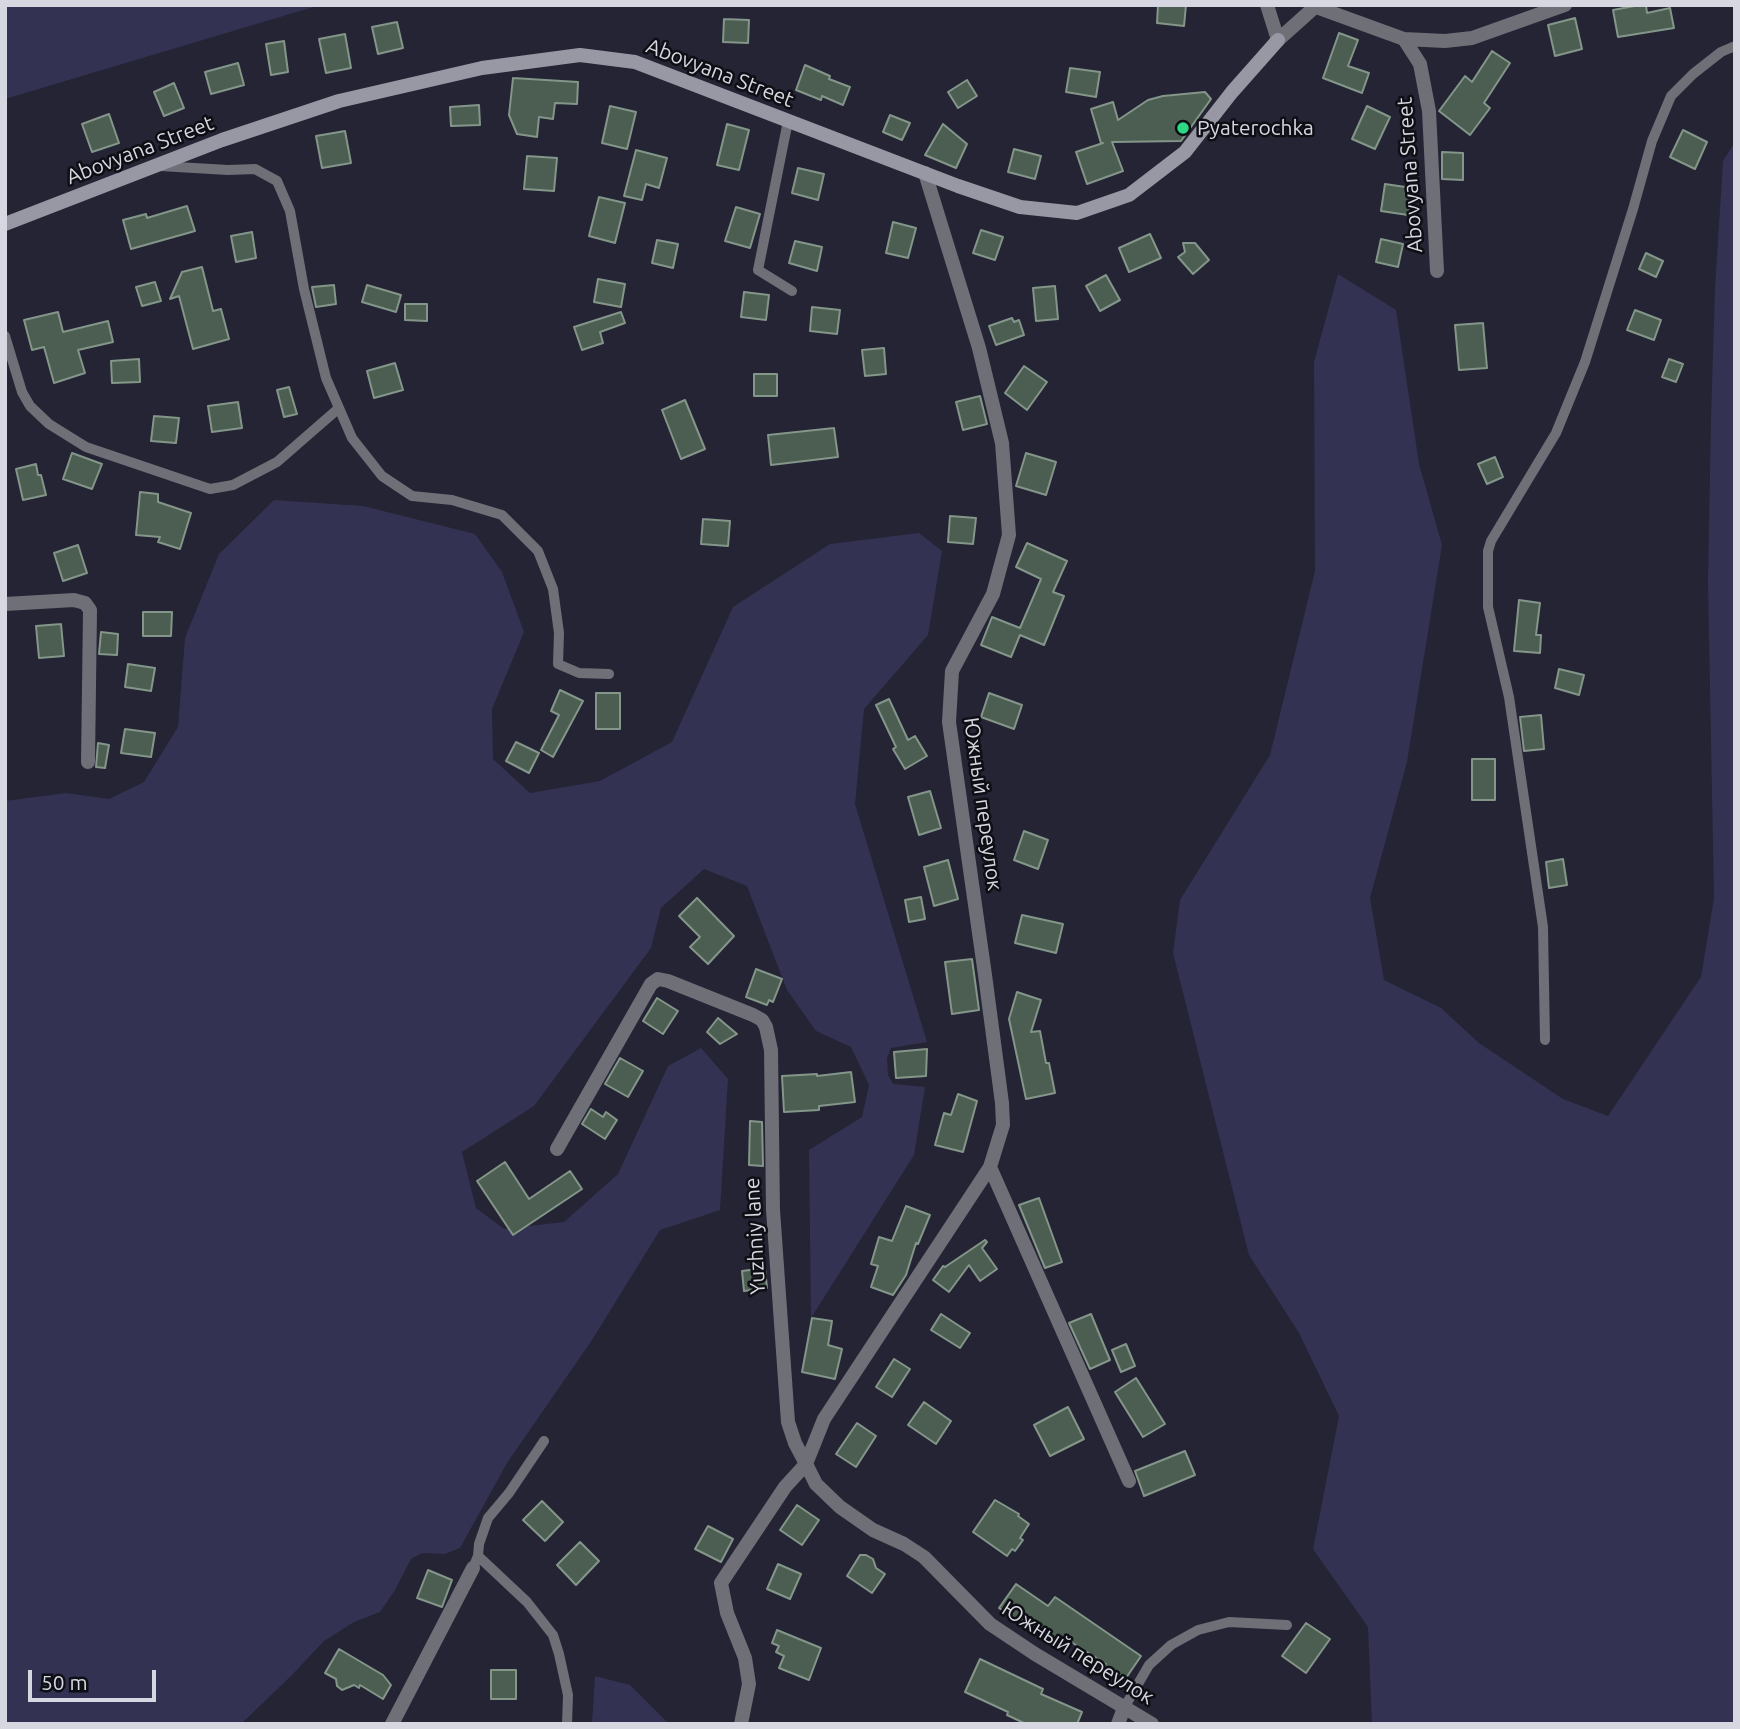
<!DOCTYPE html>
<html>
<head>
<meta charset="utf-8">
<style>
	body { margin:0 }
	#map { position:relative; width:1740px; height:1729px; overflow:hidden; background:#242434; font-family:Ubuntu,sans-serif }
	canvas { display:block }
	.frame { position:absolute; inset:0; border:7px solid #d7d7e1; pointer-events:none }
	.scale { position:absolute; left:28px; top:1670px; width:128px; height:32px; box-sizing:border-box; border:4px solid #d7d7e1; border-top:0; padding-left:9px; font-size:21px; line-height:24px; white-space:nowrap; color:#d7d7e1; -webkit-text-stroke:5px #0e0e15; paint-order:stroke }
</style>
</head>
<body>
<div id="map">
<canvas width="1740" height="1729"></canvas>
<div class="frame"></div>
<div class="scale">50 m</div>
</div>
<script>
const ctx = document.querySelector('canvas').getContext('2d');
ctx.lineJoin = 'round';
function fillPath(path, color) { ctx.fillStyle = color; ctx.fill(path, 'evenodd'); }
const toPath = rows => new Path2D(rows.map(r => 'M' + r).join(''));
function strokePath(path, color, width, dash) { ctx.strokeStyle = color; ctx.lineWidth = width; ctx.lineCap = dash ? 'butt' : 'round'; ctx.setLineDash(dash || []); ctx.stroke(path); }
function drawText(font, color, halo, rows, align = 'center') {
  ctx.font = font + ' Ubuntu,sans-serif'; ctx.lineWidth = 5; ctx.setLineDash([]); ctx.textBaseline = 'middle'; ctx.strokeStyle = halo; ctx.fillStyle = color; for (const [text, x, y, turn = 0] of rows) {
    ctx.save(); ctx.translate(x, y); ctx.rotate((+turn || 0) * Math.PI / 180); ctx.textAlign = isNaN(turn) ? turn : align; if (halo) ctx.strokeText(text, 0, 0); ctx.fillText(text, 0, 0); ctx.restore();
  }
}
fillPath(toPath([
	[5,5,320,5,5,99],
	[1735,142,1735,1724,1372,1724,1368,1627,1313,1549,1339,1416,1299,1333,1249,1255,1173,953,1180,900,1270,755,1315,571,1314,362,1338,274,1396,310,1419,464,1442,545,1407,762,1370,898,1384,980,1441,1008,1479,1043,1563,1099,1608,1116,1701,977,1714,898,1708,582,1711,419,1715,288,1723,161],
	[274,500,363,506,475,534,502,572,524,632,492,709,493,759,530,793,600,781,672,742,733,607,830,544,919,533,942,551,928,635,864,709,855,804,927,1042,891,1048,887,1058,888,1075,893,1084,925,1087,914,1155,811,1318,809,1150,862,1117,869,1085,851,1047,816,1031,787,990,747,886,704,869,661,908,651,948,534,1106,462,1152,476,1208,504,1229,564,1222,618,1174,668,1066,701,1048,728,1079,720,1210,660,1230,592,1340,507,1463,460,1548,445,1554,422,1553,411,1559,395,1590,380,1612,354,1622,324,1641,291,1676,241,1724,5,1724,5,801,66,793,109,799,144,782,178,727,185,638,219,554],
	[595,1676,630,1685,669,1724,592,1724]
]), '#333253');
const building = toPath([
	[1158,5,1186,5,1184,26,1157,23,1158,5],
	[1640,5,1646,5,1647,13,1670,8,1674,28,1618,37,1613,10,1640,5],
	[1575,18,1582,49,1555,56,1548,25,1575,18],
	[724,19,749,20,748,43,723,42,724,19],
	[397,22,403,48,378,54,372,27,397,22],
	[1339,33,1358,40,1348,66,1369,73,1362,93,1323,78,1339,33],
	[345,34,351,68,326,73,319,39,345,34],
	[284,41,288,72,271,75,266,44,284,41],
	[1492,51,1510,63,1484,103,1490,108,1470,135,1439,111,1465,76,1472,82,1492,51],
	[238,63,244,85,211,94,205,72,238,63],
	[805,65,830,76,829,79,850,87,843,105,822,96,821,100,796,90,805,65],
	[1070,68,1100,72,1096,97,1066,92,1070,68],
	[513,78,578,82,577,104,555,103,553,119,539,117,537,137,517,134,509,115,513,78],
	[967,80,977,96,958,108,948,92,967,80],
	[174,83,184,108,164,116,154,92,174,83],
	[1205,92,1211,99,1181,141,1112,142,1123,171,1087,184,1076,152,1103,143,1101,143,1091,109,1113,102,1118,120,1148,100,1163,96,1205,92],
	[479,105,480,125,451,126,450,107,479,105],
	[610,106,636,112,627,149,602,143,610,106],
	[1367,106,1390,117,1375,149,1352,139,1367,106],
	[109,114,119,143,92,152,82,124,109,114],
	[890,115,910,123,902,140,883,132,890,115],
	[727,124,749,130,739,170,717,165,727,124],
	[943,124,967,144,956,168,925,155,943,124],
	[1683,130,1707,142,1695,169,1670,157,1683,130],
	[345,131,351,163,322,168,316,136,345,131],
	[1014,149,1041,156,1035,179,1008,172,1014,149],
	[636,150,667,158,659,188,646,184,642,200,624,196,636,150],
	[1442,152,1463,153,1463,180,1442,179,1442,152],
	[527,156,557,158,554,191,524,189,527,156],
	[798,168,824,174,818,200,792,193,798,168],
	[1385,184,1412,188,1408,215,1381,211,1385,184],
	[599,197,625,203,615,243,589,236,599,197],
	[187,206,195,231,131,249,123,220,146,214,147,218,187,206],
	[736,207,760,214,750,248,725,241,736,207],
	[893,222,916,228,908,258,886,253,893,222],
	[981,230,1003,237,995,260,973,253,981,230],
	[252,232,256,258,236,262,231,236,252,232],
	[1150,234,1161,258,1129,272,1119,248,1150,234],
	[1381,239,1403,244,1398,267,1376,262,1381,239],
	[657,240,678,244,673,268,652,263,657,240],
	[795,241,822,247,817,271,789,263,795,241],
	[1183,243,1195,243,1209,260,1193,274,1178,257,1185,252,1183,243],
	[1646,253,1663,261,1656,277,1639,269,1646,253],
	[202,267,213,311,221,309,229,339,193,349,179,296,170,299,182,272,202,267],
	[1106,275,1120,300,1100,311,1086,286,1106,275],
	[598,279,625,284,621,307,594,302,598,279],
	[155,282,161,301,142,306,136,287,155,282],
	[334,285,336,304,316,307,312,287,334,285],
	[367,285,401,295,396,312,362,302,367,285],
	[1055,286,1058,319,1036,321,1033,288,1055,286],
	[744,292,769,295,766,320,741,317,744,292],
	[405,304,427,304,427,321,405,320,405,304],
	[812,307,840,310,837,334,810,331,812,307],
	[1635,310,1661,320,1654,340,1627,330,1635,310],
	[58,312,63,332,108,321,113,342,78,350,85,373,54,383,44,347,32,350,24,320,58,312],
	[621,312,625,323,600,332,603,343,582,350,574,327,621,312],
	[1012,318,1014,322,1019,320,1024,335,996,345,989,326,1012,318],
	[1483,323,1487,368,1459,370,1455,325,1483,323],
	[884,348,886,374,865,376,862,350,884,348],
	[139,359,140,382,112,383,111,361,139,359],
	[1669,359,1683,364,1676,382,1662,377,1669,359],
	[395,363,403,390,374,398,367,371,395,363],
	[1024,366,1047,382,1027,410,1005,393,1024,366],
	[754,374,777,374,777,396,754,396,754,374],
	[289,387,297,414,284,417,277,390,289,387],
	[980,396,987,424,963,430,956,402,980,396],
	[685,400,705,449,681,459,662,410,685,400],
	[238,402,242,428,212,432,208,406,238,402],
	[154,416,179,418,176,443,151,441,154,416],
	[834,428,838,457,771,465,768,435,834,428],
	[72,453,102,464,92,489,63,479,72,453],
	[1026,453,1056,462,1046,495,1016,486,1026,453],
	[1495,457,1503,477,1487,484,1478,464,1495,457],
	[36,464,38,475,41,475,46,495,23,500,16,469,36,464],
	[140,492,158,494,158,502,191,513,180,549,158,542,160,537,136,535,140,492],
	[950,516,976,518,973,544,948,542,950,516],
	[703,519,730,521,728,546,701,544,703,519],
	[1027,543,1067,561,1053,592,1064,596,1044,645,1020,635,1011,657,981,645,992,617,1020,628,1041,579,1016,567,1027,543],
	[78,545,87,573,63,581,54,553,78,545],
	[1519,600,1540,603,1536,635,1541,635,1540,653,1514,651,1519,600],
	[143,612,172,612,171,636,143,636,143,612],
	[61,624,64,656,39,658,36,626,61,624],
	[101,632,118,634,117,655,99,654,101,632],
	[128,664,155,668,151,691,125,687,128,664],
	[1559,669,1584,675,1579,695,1555,688,1559,669],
	[560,690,583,701,553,757,541,750,559,715,551,711,560,690],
	[596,693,620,693,620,729,596,729,596,693],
	[989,693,1022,705,1014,729,981,717,989,693],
	[889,699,908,740,915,736,927,756,905,769,893,749,896,747,876,705,889,699],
	[1541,715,1544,749,1524,751,1520,717,1541,715],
	[125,729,155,733,151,757,121,753,125,729],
	[516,742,539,753,529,773,506,761,516,742],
	[98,743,109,745,105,768,96,767,98,743],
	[1472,759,1495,759,1495,800,1472,800,1472,759],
	[930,791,941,828,919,835,908,797,930,791],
	[1024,831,1048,840,1038,869,1014,860,1024,831],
	[1563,859,1567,885,1549,888,1546,862,1563,859],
	[948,860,958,899,934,906,924,867,948,860],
	[921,897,925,919,909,922,905,900,921,897],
	[697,898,734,936,708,964,690,947,700,937,679,916,697,898],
	[1022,915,1063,924,1056,953,1015,943,1022,915],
	[972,959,979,1010,952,1014,945,962,972,959],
	[756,969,782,979,773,1002,769,1000,767,1005,746,997,756,969],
	[1017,992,1041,1000,1031,1032,1040,1031,1046,1063,1049,1063,1055,1093,1026,1099,1009,1019,1017,992],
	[657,998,678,1011,663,1034,643,1021,657,998],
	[718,1018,737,1034,720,1044,707,1032,718,1018],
	[927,1049,926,1076,896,1078,894,1052,927,1049],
	[620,1058,643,1071,628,1097,605,1084,620,1058],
	[851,1072,855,1102,819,1106,819,1110,784,1112,782,1076,817,1074,817,1076,851,1072],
	[958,1094,977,1101,963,1152,935,1145,944,1113,951,1115,958,1094],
	[591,1109,603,1117,606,1112,617,1120,605,1139,582,1124,591,1109],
	[750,1121,762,1122,763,1166,749,1165,750,1121],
	[505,1162,529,1199,570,1171,582,1189,513,1235,477,1181,505,1162],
	[1039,1198,1062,1262,1045,1268,1019,1205,1039,1198],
	[906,1206,930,1215,918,1244,916,1243,906,1275,893,1295,871,1287,878,1266,871,1264,879,1237,892,1241,906,1206],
	[985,1240,987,1242,982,1248,997,1269,980,1281,969,1265,949,1292,933,1280,943,1266,945,1267,985,1240],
	[765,1268,767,1288,744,1291,742,1271,765,1268],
	[941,1314,970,1333,960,1348,931,1330,941,1314],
	[1091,1314,1110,1360,1090,1369,1069,1323,1091,1314],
	[812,1318,832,1321,828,1345,842,1349,835,1379,802,1372,812,1318],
	[1126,1344,1135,1366,1121,1372,1112,1350,1126,1344],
	[894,1359,910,1369,892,1397,876,1387,894,1359],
	[1136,1378,1165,1424,1143,1437,1115,1392,1136,1378],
	[924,1402,951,1421,936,1444,908,1425,924,1402],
	[1068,1407,1084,1439,1050,1456,1034,1425,1068,1407],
	[857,1423,876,1436,856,1467,836,1454,857,1423],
	[1185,1451,1195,1475,1144,1496,1135,1471,1185,1451],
	[995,1500,1019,1514,1018,1516,1029,1524,1020,1538,1023,1540,1015,1551,1012,1549,1007,1556,973,1532,995,1500],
	[542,1501,563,1522,545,1541,523,1520,542,1501],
	[797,1505,819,1520,802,1545,780,1530,797,1505],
	[708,1526,733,1539,721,1562,695,1549,708,1526],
	[580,1542,599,1561,576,1585,557,1565,580,1542],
	[860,1555,866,1555,873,1559,876,1568,885,1574,872,1593,847,1576,860,1555],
	[778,1564,801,1574,790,1599,767,1589,778,1564],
	[428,1570,452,1580,442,1607,417,1598,428,1570],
	[1016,1584,1048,1606,1055,1597,1141,1656,1124,1681,1103,1668,1106,1664,1068,1640,1064,1646,1024,1617,1020,1623,999,1608,1016,1584],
	[1306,1623,1330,1639,1306,1673,1282,1656,1306,1623],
	[777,1630,821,1648,809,1680,779,1668,784,1656,776,1652,779,1646,772,1643,777,1630],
	[339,1649,383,1675,391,1685,383,1699,360,1685,359,1688,354,1685,342,1690,337,1686,336,1679,325,1673,339,1649],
	[980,1659,1043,1689,1041,1694,1082,1712,1077,1724,1026,1724,1007,1715,1008,1712,965,1692,980,1659],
	[491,1670,516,1670,516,1699,491,1699,491,1670]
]);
fillPath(building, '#4c5d51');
strokePath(building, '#839689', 2);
strokePath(toPath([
	[788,121,758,270,792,291],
	[160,166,228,170,255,169,277,181,290,211,304,289,326,378,352,438,382,476,412,496,452,500,502,515,538,551,553,589,559,633,558,664,579,673,609,674],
	[5,336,22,392,30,406,49,424,86,447,210,489,233,485,277,462,339,408],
	[1545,1040,1543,927,1509,697,1488,607,1488,551,1491,541,1556,433,1585,362,1633,209,1652,141,1671,96,1693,74,1721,52,1735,46],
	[478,1556,479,1544,488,1518,509,1493,544,1441],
	[473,1568,478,1556,527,1602,553,1635,559,1654,568,1695,567,1724],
	[1124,1708,1149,1665,1171,1645,1198,1630,1229,1622,1287,1625]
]), '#6e6f77', 10);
strokePath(toPath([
	[1267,5,1278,40,1317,5],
	[1316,7,1404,39,1445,41,1472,38,1565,5],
	[1404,39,1420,64,1429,111,1437,271],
	[925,173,979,348,1002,443,1009,535,993,594,952,671,949,722,985,975,1002,1103,1003,1125,990,1167,824,1419,806,1464,816,1484,840,1507,873,1530,904,1544,924,1557,990,1624,1035,1654,1152,1724],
	[5,604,74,600,85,603,90,610,88,762],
	[557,1149,651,984,658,979,668,981,753,1015,762,1020,766,1027,771,1050,773,1210,788,1422,795,1443,806,1464,785,1487,721,1583,727,1613,745,1658,749,1684,741,1724],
	[990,1167,1129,1481],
	[392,1724,473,1568],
	[1118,1724,1124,1708]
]), '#6e6f77', 14);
strokePath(toPath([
	[5,224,222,140,339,101,482,68,580,55,635,62,958,186,1020,207,1077,213,1129,195,1185,152,1232,92,1278,40]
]), '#9898a5', 14);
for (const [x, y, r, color] of [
	[1183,128,7,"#2cd884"]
]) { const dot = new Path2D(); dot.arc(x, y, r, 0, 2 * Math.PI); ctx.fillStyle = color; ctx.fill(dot); strokePath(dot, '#0e0e15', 2.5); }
drawText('21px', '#d7d7e1', '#0e0e15', [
	["Abovyana Street",720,73,21],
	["Abovyana Street",140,150,-21],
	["Abovyana Street",1410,175,-94],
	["Южный переулок",983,804,82],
	["Yuzhniy lane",755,1236,-93],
	["Южный переулок",1078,1653,32]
]);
drawText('21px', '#d7d7e1', '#0e0e15', [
	["Pyaterochka",1197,128]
], 'left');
</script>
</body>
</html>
